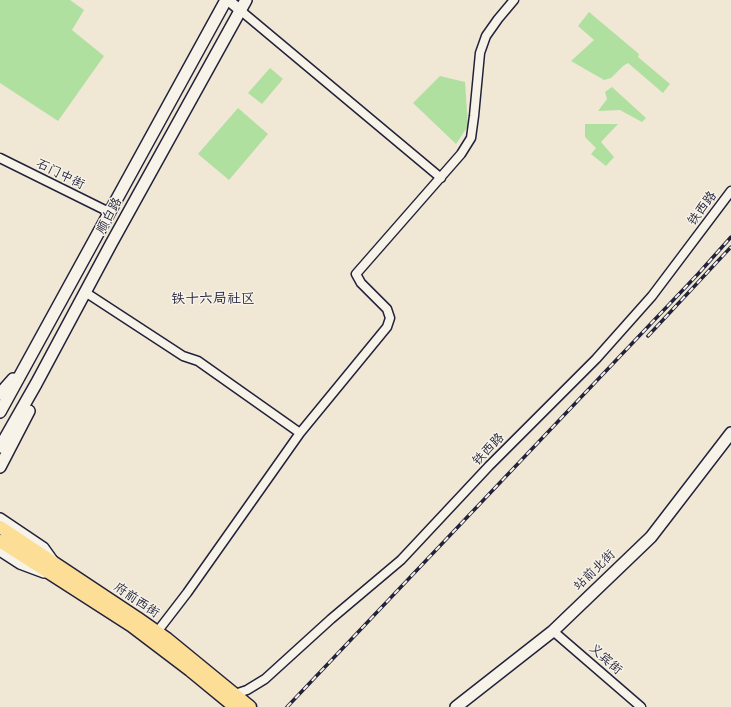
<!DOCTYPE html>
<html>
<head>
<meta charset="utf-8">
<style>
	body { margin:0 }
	canvas { display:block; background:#f0e7d5 }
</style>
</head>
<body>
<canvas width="731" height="707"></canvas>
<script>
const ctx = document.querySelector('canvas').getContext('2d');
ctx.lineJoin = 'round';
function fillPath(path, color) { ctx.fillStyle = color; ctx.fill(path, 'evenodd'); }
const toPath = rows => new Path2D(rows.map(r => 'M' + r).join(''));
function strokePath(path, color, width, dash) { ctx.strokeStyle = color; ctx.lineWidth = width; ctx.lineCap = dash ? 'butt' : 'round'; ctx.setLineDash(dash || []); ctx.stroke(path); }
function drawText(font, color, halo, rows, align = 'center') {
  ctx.font = font + ' Mynerve,"LXGW WenKai TC",sans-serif'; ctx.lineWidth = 3; ctx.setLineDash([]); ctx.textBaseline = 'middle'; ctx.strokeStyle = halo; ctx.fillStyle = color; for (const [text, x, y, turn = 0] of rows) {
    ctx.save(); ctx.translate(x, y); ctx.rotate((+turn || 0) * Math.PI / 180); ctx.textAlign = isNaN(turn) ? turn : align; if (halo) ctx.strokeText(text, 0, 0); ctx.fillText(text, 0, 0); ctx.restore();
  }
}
fillPath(toPath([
	[0,0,70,0,84,10,72,30,104,56,58,121,0,83],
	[589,12,639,54,638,57,670,84,663,93,628,63,623,66,611,78,604,80,571,61,594,40,578,26],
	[270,68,283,79,262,104,248,93],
	[440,76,465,82,468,126,456,144,413,103],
	[612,87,646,118,642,122,620,110,598,111,607,99,605,92],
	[238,108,268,134,229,180,198,154],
	[585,124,618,124,601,142,614,157,606,166,591,154,596,148,585,137]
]), '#b0e0a0');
const minor = toPath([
	[240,10,441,178],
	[0,158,109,212],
	[85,292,183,356,198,361,300,433,187,593,157,632],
	[300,433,387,327,390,318,387,309,361,283,356,274,461,154,471,138,474,116,480,53,486,36,498,19,514,0],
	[553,631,641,707],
	[235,694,247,690,265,679,331,619,401,560,489,466,596,359,652,296,731,191]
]);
const tertiary = toPath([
	[228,0,240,10]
]);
const secondary = toPath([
	[0,394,13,379],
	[0,412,226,0],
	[0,447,36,384,111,244,246,0],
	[0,467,29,411],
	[0,519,43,548,53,562],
	[0,550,20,563,44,572],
	[456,707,553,631,651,537,731,433]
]);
const primary = toPath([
	[0,527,137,618,167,639,250,707],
	[0,541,132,626,190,670,235,707]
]);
strokePath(minor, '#22223b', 11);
strokePath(tertiary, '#22223b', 13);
strokePath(secondary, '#22223b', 14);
strokePath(primary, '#22223b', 15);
strokePath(minor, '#f7f3e8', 8);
strokePath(tertiary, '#f7f3e8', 10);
strokePath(secondary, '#f7f3e8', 11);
strokePath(primary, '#fdde96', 12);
const rail = toPath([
	[648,336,731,247],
	[287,707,698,274,731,237]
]);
strokePath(rail, '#22223b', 3.5);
strokePath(rail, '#f7f3e8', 2, [6]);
drawText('13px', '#22223b', '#f7f3e8', [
	["石门中街",60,175,26],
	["铁西路",703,209,-53],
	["顺白路",110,216,-61],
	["铁西路",489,450,-46],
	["站前北街",595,571,-44],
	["府前西街",136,601,34],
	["义宾街",605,660,41]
]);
drawText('14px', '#22223b', '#f7f3e8', [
	["铁十六局社区",213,300]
]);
</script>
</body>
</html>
